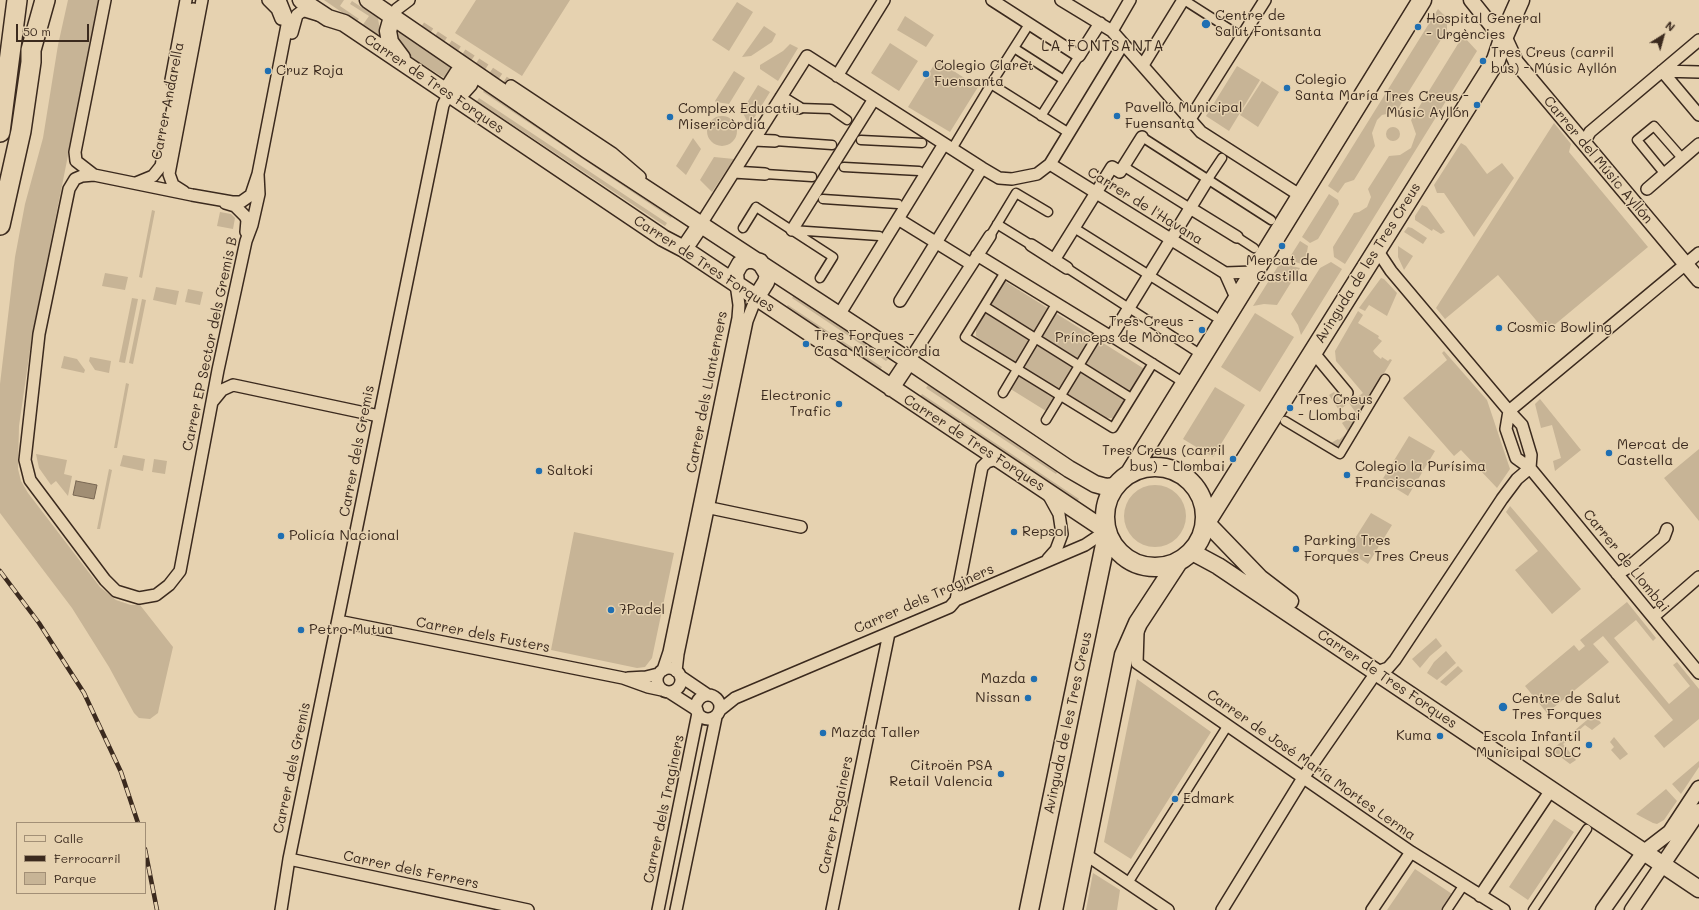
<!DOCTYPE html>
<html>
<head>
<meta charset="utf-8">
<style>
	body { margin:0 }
	#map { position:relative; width:1699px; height:910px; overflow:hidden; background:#e6d2b0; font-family:Mali,sans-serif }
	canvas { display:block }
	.legend { position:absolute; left:16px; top:822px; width:130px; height:72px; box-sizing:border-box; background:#e6d2b0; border:1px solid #a28f76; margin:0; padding:5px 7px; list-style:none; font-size:12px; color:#3b2a1e }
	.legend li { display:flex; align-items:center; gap:8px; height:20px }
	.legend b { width:20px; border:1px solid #a28f76 }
	.north { position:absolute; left:1643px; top:16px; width:40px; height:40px; -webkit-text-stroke:3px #e6d2b0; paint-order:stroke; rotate:37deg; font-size:11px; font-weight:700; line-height:16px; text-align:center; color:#3b2a1e }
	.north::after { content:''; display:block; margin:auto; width:14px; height:18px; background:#3b2a1e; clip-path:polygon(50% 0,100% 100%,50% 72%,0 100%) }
	.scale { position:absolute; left:16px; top:24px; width:73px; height:18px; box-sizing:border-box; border:2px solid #3b2a1e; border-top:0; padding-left:5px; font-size:12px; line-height:14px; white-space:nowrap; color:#3b2a1e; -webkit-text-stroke:3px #e6d2b0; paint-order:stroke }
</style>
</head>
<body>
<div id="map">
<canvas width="1699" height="910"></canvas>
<ul class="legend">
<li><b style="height:5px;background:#e6d2b0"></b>Calle</li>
<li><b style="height:5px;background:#3b2a1e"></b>Ferrocarril</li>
<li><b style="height:11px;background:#c7b496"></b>Parque</li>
</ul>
<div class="north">N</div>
<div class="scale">50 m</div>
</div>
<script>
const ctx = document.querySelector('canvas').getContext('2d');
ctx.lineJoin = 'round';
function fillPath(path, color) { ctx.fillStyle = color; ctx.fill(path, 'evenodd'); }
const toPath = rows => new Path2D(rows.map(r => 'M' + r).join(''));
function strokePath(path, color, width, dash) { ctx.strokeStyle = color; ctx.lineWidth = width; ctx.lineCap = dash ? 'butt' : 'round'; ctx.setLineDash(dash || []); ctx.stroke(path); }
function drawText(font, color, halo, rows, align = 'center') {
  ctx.font = font + ' Mali,sans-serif'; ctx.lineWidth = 3; ctx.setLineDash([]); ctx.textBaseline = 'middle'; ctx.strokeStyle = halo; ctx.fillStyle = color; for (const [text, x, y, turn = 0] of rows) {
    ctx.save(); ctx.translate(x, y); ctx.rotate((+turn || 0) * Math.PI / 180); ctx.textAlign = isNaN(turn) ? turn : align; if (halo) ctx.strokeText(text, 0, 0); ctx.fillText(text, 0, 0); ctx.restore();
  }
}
fillPath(toPath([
	[68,0,99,0,32,336,19,426,18,469,21,481,28,493,100,587,116,600,131,605,140,605,173,647,159,708,158,713,150,719,139,718,134,713,109,667,72,608,0,513,0,384,15,257,25,204,43,138,58,45],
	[324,0,344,0,340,6,359,19,356,22],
	[476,0,570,0,522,76,455,33],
	[352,1,378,18,381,38,362,26,369,16,350,4],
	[737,2,753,12,729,51,712,40],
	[1438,9,1447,18,1447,30,1396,112,1382,115,1377,120,1372,133,1375,146,1354,180,1345,183,1338,193,1328,186],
	[905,16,934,35,926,47,897,30],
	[764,26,776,34,772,42,751,56,742,57],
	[399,31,449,65,453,71,446,78,441,76,402,51,397,40],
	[1461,39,1466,39,1477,51,1345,264,1334,257,1333,247,1354,213,1359,212,1367,207,1371,197,1368,189,1389,156,1400,155,1411,148,1416,134,1411,120],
	[890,43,918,61,899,91,871,73],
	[790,44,798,48,778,81,760,69,760,65,783,51],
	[937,60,978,87,950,132,908,107],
	[1237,66,1260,80,1229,131,1206,116],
	[734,71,745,78,729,104,716,102,715,101],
	[1262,81,1279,92,1258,127,1240,115],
	[758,85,770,92,751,123,747,121,742,111],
	[485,89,673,214,671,218,483,92],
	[479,98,667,223,665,226,477,101],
	'707 131a15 15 0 1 1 30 0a15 15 0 1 1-30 0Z',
	[1554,123,1571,144,1569,152,1648,247,1546,332,1498,275,1445,319,1436,308],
	'1386 134a7 7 0 1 1 14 0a7 7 0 1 1-14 0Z',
	[693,138,701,149,686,175,676,166],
	[1461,143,1466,146,1487,174,1502,163,1514,178,1474,237,1444,193,1437,193,1434,185],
	[714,157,734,159,712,192,700,180],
	[1329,194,1338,200,1339,204,1318,239,1310,243,1302,237],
	[1422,205,1427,207,1445,232,1441,234,1433,229,1432,231,1415,220,1415,216],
	[152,210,155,211,142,278,139,277],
	[220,212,231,214,235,218,233,229,217,226],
	[1408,227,1412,228,1427,238,1423,244,1404,232],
	[1300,241,1308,246,1306,258,1302,264,1288,260],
	[1398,246,1413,256,1404,270,1398,257],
	[1331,262,1342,269,1301,335,1298,325,1291,314,1320,268],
	[1280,263,1300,268,1277,305,1264,304,1253,306],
	[105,273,128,277,125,290,102,286],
	[1381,278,1384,279,1397,293,1387,316,1369,305,1365,311,1359,308],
	[1003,280,1146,370,1118,415,1114,418,1105,418,981,341,976,336,976,324],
	[156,287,179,291,176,305,153,300],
	[188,289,203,292,200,305,185,302],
	[794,295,888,359,886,361,792,298],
	[132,298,138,299,125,363,119,362],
	[142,299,146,300,133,364,129,363],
	[788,305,882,367,880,370,786,307],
	[1358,311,1363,315,1358,323,1379,336,1378,338,1382,341,1373,351,1375,354,1381,359,1382,357,1388,361,1390,359,1392,360,1348,433,1337,449,1329,444,1338,439,1339,440,1348,432,1342,423,1346,420,1348,421,1356,413,1349,403,1339,410,1329,395,1334,392,1342,403,1346,405,1363,393,1336,361,1335,351],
	[1255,313,1294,337,1260,392,1221,367],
	[1444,351,1487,400,1510,469,1497,488,1461,450,1454,456,1403,398,1447,360,1442,353],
	[64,356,77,359,85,370,84,373,61,368],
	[90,357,111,361,109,373,95,370,89,361],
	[1018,374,1055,397,1046,411,1009,388],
	[126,383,129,384,117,448,114,448],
	[928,385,1058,471,1056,474,926,388],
	[1215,387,1245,405,1213,457,1183,439],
	[922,394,1079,499,1077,502,920,397],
	[1540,399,1581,450,1555,471,1553,461,1561,458,1552,425,1541,428,1535,404],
	[1409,436,1435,451,1408,496,1382,480],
	[1699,449,1699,521,1664,478],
	[36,454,67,460,64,474,72,476,68,496,56,481,51,485,39,468],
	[123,455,145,459,143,471,120,466],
	[154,459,167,461,165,474,152,472],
	[109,469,112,470,100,529,97,529],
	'1124 516a31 31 0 1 1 62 0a31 31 0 1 1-62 0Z',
	[1510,506,1581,589,1552,614,1515,570,1538,551,1506,512],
	[1371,513,1392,525,1368,564,1347,551],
	[574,532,674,553,652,658,645,667,637,668,551,650],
	[1627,602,1656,638,1653,641,1636,620,1614,638,1669,704,1690,686,1673,665,1677,662,1699,689,1699,719,1664,748,1654,736,1673,720,1603,636,1593,644,1609,662,1547,713,1525,686,1574,645,1579,651,1585,646,1580,640],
	[1436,638,1442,646,1430,656,1420,668,1412,659],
	[1446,651,1456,663,1437,680,1427,673,1434,662],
	[1458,666,1463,671,1446,686,1440,682],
	[1137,679,1211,732,1131,859,1104,842],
	[1594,714,1601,723,1592,730,1585,725,1563,744,1576,760,1570,764,1554,752,1550,755,1547,754],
	[1614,737,1628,754,1620,760,1611,750,1614,747,1610,742],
	[1699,761,1699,767,1681,794,1672,784],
	[1666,789,1677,801,1664,820,1657,824,1653,823,1636,814],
	[1554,819,1574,832,1528,900,1509,887],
	[1415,869,1452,894,1442,910,1387,910],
	[1093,873,1120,890,1117,910,1086,910]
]), '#c7b496');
const water = toPath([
	[76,481,97,485,94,499,73,495,76,481]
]);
fillPath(water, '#a18e74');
strokePath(water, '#786652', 1);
strokePath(toPath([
	[421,27,511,86]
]), '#c4b093', 11, [11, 5.5]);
const pedestrian = toPath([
	[1184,0,1242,37],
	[1014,48,1064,80],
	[991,84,1026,29],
	[799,108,831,109,847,120],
	[1041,116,1079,56],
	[1142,137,1271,220],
	[861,140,922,143],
	[775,141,832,145],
	[952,149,991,84,1069,133],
	[1123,166,1190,208],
	[844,167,919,171],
	[1664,173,1637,140,1654,126,1682,158],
	[765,174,812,177],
	[1208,179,1222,158],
	[823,199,898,204],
	[997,224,1031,245],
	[743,228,756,207,833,257,820,278],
	[792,230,879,236],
	[1079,231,1214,316],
	[990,236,1016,193,1048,212],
	[1237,237,1254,248],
	[1067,268,1194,350],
	[1005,272,965,337,1113,428,1153,363],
	[984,306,1131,398],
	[1111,337,1186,384],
	[1003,393,1053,309],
	[1046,420,1097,336],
	[1285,421,1340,454,1385,379],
	[1128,883,1228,725],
	[1447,910,1463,886],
	[1533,910,1587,829]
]);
const minor = toPath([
	[268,0,277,9,281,19],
	[992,0,1079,56,1100,23],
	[1061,0,1112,31,1201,132,1301,196],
	[392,17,397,9,409,0],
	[1112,31,1130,0],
	[292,33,297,15,301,12,305,11,318,15],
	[1143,65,1183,0],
	[1662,71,1699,115],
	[1662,71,1699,72],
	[837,76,884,0],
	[171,80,186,0],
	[511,86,612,153,640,177],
	[781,97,799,108],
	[1190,119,1265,0],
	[754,140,775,141],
	[1586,145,1586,139,1590,132,1699,40],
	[1050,164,1225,273,1254,272],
	[734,172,765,174],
	[258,174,251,195,241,202,232,202,192,195,94,175,82,176,75,179,69,189,39,334,25,460,30,480,105,580,116,591,139,598,156,595,169,585,180,571,218,370,246,241,252,225,259,194,258,174,288,20,280,0],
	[94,175,76,161,75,152,105,0],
	[136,183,153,176,161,166,193,9],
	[1647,189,1699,144],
	[184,192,173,185,169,174,202,0],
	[225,203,235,206,245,216,247,220,246,232],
	[1190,208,1237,237],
	[898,219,971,264],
	[701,224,807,56,982,168,999,178,1012,179,1037,174,1050,164,1123,44],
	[792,230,874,99],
	[1031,245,1067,268],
	[1377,250,1391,271,1509,411,1699,253],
	[977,255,1111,337,1208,179],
	[1054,260,1112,167,1120,172,1142,137],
	[1225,273,1237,300],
	[900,301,982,168],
	[839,315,944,144],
	[1313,352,1347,393],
	[909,361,990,236],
	[213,401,222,390,233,385,238,386,379,416],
	[1530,468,1531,455,1522,425,1509,411,1506,429,1516,458,1530,468,1699,673],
	[701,506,801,527],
	[1048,559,1056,550,1062,534,1059,514,1048,494],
	[1617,574,1629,567,1664,537,1667,529],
	[956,600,982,467,987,462,993,460,1002,462],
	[1653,617,1699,577],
	[338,621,623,678,648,687,662,690],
	[1138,632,1137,663,1411,852,1504,910],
	'657 680a12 12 0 1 1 24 0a12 12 0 1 1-24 0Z',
	[663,670,669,652,738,318,739,305,736,284],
	[676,671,678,654,747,321,756,298],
	[680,676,708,695],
	[628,678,646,677,658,674],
	[669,692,697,710],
	'696 707a12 12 0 1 1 24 0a12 12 0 1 1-24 0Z',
	[720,710,735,698,950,607,956,600,1085,545,1106,531],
	[1085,854,1168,910],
	[289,859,528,910],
	[1480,896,1551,790],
	[281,910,289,859,441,115,443,105,449,94],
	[658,910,698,713],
	[676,910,716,717],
	[832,910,889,633],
	[1222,910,1303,778,1371,680,1377,672,1388,668,1395,660,1502,499,1517,479,1530,468],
	[1372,910,1411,852]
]);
const tertiary = toPath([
	[1471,0,1491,25,1504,36,1516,62,1699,280],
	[1603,910,1644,852,1670,832,1699,788],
	[1632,910,1699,811]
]);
const secondary = toPath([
	[301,0,328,18,344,23,663,238,684,249,1105,530],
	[368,0,587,150,909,361,1069,469,1095,484,1106,487,1115,486],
	[392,17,388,31,390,42,402,58],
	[463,70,469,70,471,80,469,84,460,94,449,94,451,84,458,73,463,70],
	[684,249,701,224],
	[736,284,735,273,740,264,746,260,753,260,760,262,768,275,766,282,756,298],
	[891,388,909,361],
	[1207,523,1260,578,1290,601],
	[1192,552,1218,566,1699,889]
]);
const primary = toPath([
	'1105 517a50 50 0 1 1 100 0a50 50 0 1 1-100 0Z',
	[1130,473,1422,0],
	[1207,521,1496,60,1504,36,1520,0],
	[1029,910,1107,535],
	[1073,910,1124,655,1138,623,1178,562]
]);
const trunk = toPath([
	[0,132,17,0],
	[0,225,21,131,31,62,31,50,45,0]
]);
strokePath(pedestrian, '#3b2a1e', 11);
strokePath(minor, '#3b2a1e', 14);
strokePath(tertiary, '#3b2a1e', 17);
strokePath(secondary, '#3b2a1e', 19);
strokePath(primary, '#3b2a1e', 21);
strokePath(trunk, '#3b2a1e', 22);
strokePath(pedestrian, '#e6d2b0', 8);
strokePath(minor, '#e6d2b0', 11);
strokePath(tertiary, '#e6d2b0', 14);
strokePath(secondary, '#e6d2b0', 16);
strokePath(primary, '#e6d2b0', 18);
strokePath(trunk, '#e6d2b0', 19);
const rail = toPath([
	[0,571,39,623,84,693,121,772,138,823],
	[145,849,157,910]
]);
strokePath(rail, '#3b2a1e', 4.5);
strokePath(rail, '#e6d2b0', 3, [9]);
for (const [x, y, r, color] of [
	[1206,24,5,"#1f6fb2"],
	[1418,27,4,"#1f6fb2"],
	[1483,61,4,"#1f6fb2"],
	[268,71,4,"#1f6fb2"],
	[926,74,4,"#1f6fb2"],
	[1287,88,4,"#1f6fb2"],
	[1477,105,4,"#1f6fb2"],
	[1117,116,4,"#1f6fb2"],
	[670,117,4,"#1f6fb2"],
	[1282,246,4,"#1f6fb2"],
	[1499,328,4,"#1f6fb2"],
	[1202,330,4,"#1f6fb2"],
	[806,344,4,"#1f6fb2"],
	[839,404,4,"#1f6fb2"],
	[1290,408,4,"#1f6fb2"],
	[1609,453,4,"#1f6fb2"],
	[1233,459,4,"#1f6fb2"],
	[539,471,4,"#1f6fb2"],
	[1347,475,4,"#1f6fb2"],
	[1014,532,4,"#1f6fb2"],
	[281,536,4,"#1f6fb2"],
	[1296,549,4,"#1f6fb2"],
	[611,610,4,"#1f6fb2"],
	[301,630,4,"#1f6fb2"],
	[1034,679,4,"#1f6fb2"],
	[1028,698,4,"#1f6fb2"],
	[1503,707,5,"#1f6fb2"],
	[823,733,4,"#1f6fb2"],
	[1440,736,4,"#1f6fb2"],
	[1589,745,4,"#1f6fb2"],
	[1001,774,4,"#1f6fb2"],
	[1175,799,4,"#1f6fb2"]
]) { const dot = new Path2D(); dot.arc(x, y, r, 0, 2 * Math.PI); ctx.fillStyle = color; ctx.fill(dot); strokePath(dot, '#e6d2b0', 1.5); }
drawText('14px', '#3b2a1e', '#e6d2b0', [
	["Centre de",1215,16],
	["Salut Fontsanta",1215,32],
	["Hospital General",1426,19],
	["- Urgències",1426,35],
	["Tres Creus (carril",1491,53],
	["bus) - Músic Ayllón",1491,69],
	["Colegio Claret",934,66],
	["Fuensanta",934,82],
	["Cruz Roja",276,71],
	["Colegio",1295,80],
	["Santa María",1295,96],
	["Tres Creus -",1469,97,"right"],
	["Músic Ayllón",1469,113,"right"],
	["Pavelló Municipal",1125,108],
	["Fuensanta",1125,124],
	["Complex Educatiu",678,109],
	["Misericòrdia",678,125],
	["Mercat de",1282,261,"center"],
	["Castilla",1282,277,"center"],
	["Tres Creus -",1194,322,"right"],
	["Prínceps de Mònaco",1194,338,"right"],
	["Cosmic Bowling",1507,328],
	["Tres Forques -",814,336],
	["Casa Misericòrdia",814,352],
	["Electronic",831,396,"right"],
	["Trafic",831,412,"right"],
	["Tres Creus",1298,400],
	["- Llombai",1298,416],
	["Mercat de",1617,445],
	["Castella",1617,461],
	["Tres Creus (carril",1225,451,"right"],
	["bus) - Llombai",1225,467,"right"],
	["Colegio la Purísima",1355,467],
	["Franciscanas",1355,483],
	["Saltoki",547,471],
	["Repsol",1022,532],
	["Policía Nacional",289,536],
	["Parking Tres",1304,541],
	["Forques - Tres Creus",1304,557],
	["7Padel",619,610],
	["Petro Mutua",309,630],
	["Mazda",1026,679,"right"],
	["Nissan",1020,698,"right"],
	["Centre de Salut",1512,699],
	["Tres Forques",1512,715],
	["Mazda Taller",831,733],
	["Kuma",1432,736,"right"],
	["Escola Infantil",1581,737,"right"],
	["Municipal SOLC",1581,753,"right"],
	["Citroën PSA",993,766,"right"],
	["Retail Valencia",993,782,"right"],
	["Edmark",1183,799]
], 'left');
drawText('14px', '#3b2a1e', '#e6d2b0', [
	["Carrer de Tres Forques",434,84,34],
	["Carrer Andarella",168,101,-79],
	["Carrer del Músic Ayllón",1598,160,50],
	["Carrer de l'Havana",1145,206,32],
	["Avinguda de les Tres Creus",1368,263,-58],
	["Carrer de Tres Forques",704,264,33],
	["Carrer EP Sector dels Gremis B",210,344,-78],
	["Carrer dels Llanterners",707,392,-79],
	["Carrer de Tres Forques",974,443,33],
	["Carrer dels Gremis",357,451,-79],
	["Carrer de Llombai",1626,561,51],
	["Carrer dels Traginers",924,599,-24],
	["Carrer dels Fusters",483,635,11],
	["Carrer de Tres Forques",1387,679,34],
	["Avinguda de les Tres Creus",1068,723,-78],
	["Carrer de José María Mortes Lerma",1311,765,35],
	["Carrer dels Gremis",292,768,-78],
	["Carrer dels Traginers",664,809,-78],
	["Carrer Fogainers",836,815,-78],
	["Carrer dels Ferrers",411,870,12]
]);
ctx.letterSpacing = '1px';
drawText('15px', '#3b2a1e', '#e6d2b0', [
	["LA FONTSANTA",1103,46]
]);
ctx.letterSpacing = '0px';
</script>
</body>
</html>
